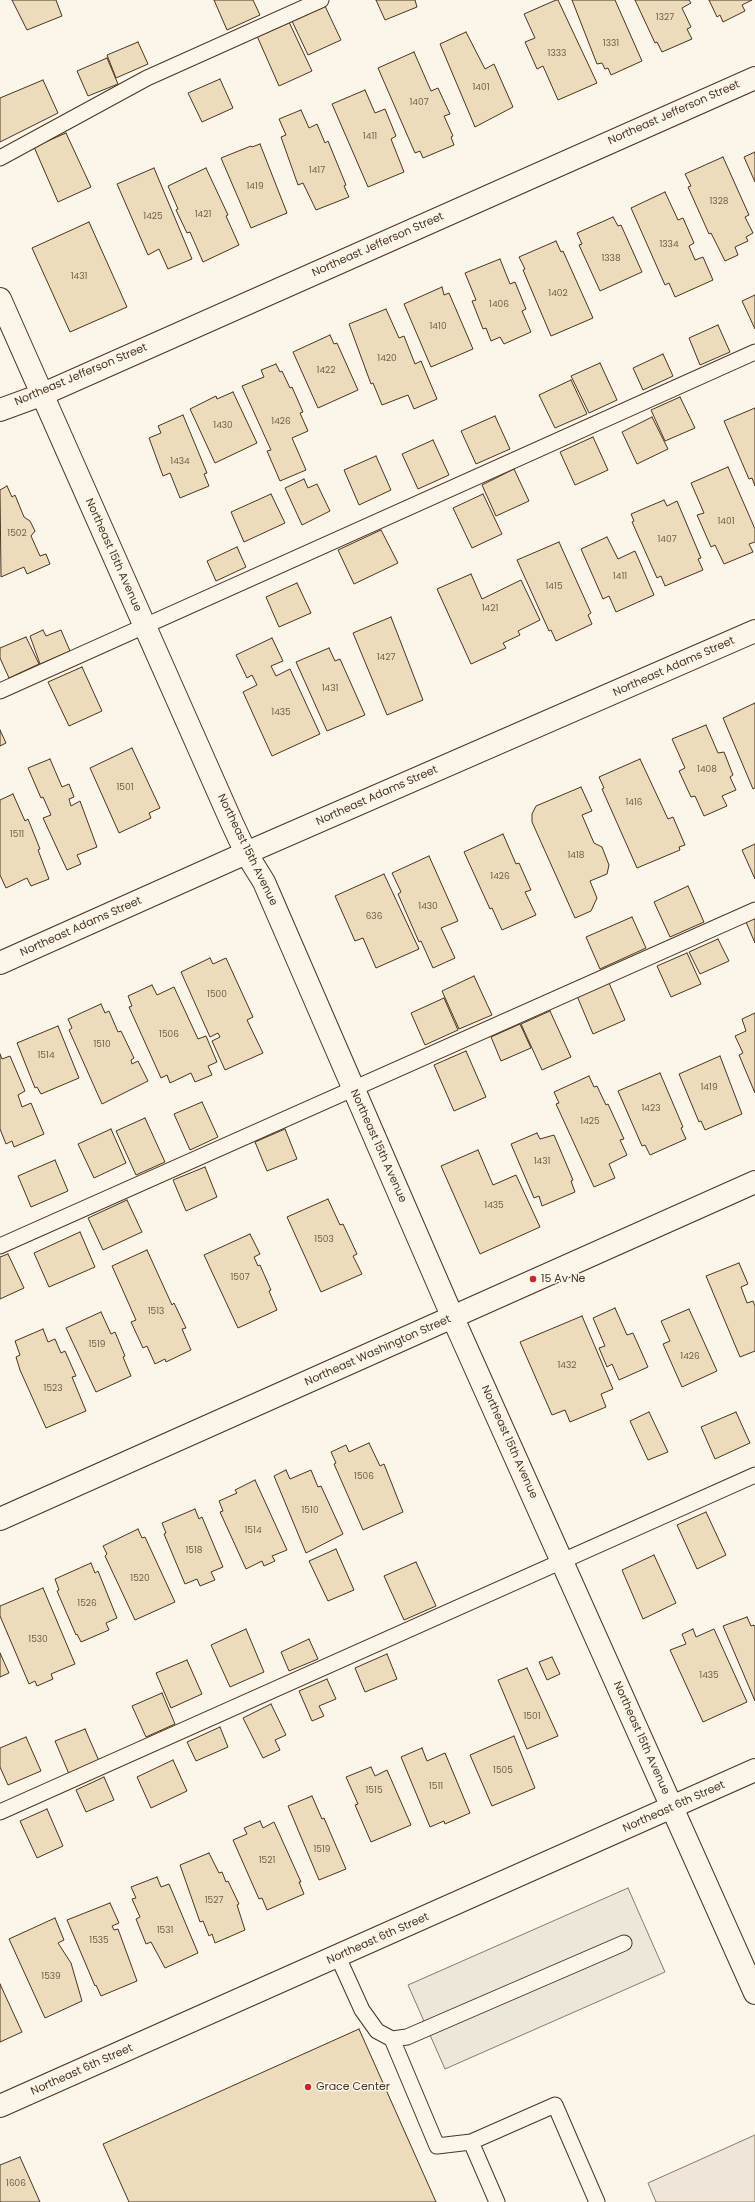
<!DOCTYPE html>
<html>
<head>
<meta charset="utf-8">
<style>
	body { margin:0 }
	canvas { display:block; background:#fbf6e9 }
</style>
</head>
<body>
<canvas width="755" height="2202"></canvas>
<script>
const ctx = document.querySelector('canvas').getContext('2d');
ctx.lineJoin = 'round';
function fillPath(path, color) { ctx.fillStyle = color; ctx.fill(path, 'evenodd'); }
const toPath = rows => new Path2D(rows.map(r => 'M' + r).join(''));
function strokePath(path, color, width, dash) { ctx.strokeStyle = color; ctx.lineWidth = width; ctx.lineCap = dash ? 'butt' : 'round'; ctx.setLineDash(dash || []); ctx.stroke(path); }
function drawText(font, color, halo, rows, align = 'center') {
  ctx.font = font + ' Poppins,sans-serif'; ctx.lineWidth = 3; ctx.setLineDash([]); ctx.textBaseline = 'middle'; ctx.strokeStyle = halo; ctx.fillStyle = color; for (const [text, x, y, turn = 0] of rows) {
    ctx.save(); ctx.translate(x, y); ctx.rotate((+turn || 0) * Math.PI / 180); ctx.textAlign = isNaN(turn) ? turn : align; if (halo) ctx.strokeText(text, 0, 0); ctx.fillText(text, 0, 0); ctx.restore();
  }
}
const green = toPath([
	[755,2135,755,2202,656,2202,648,2183,755,2135]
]);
fillPath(green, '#ede6d9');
strokePath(green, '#887966', 1);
const parking = toPath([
	[628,1888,665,1972,445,2069,408,1985,628,1888]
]);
fillPath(parking, '#ede7d9');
strokePath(parking, '#887966', 1);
const building = toPath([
	[12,0,56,0,62,16,27,30,12,0],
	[214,0,253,0,260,15,227,30,214,0],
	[376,0,415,0,417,7,385,20,376,0],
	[556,0,558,0,597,83,558,100,543,66,537,69,525,42,535,38,524,14,556,0],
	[572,0,615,0,642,61,611,75,608,68,605,69,602,63,597,64,572,0],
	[635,0,689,0,691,3,682,8,691,27,687,29,692,39,662,52,657,42,655,43,635,0],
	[709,0,752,0,742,5,745,11,723,22,720,15,717,17,709,0],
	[325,6,341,40,308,55,292,21,325,6],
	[289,22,312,71,279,86,257,36,289,22],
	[466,32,485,69,494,64,513,107,475,127,440,44,466,32],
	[138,42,148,64,116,78,107,55,138,42],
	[414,52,431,91,438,88,450,114,444,116,453,136,451,137,454,145,423,158,420,151,415,153,378,68,414,52],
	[107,58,118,84,88,96,77,71,107,58],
	[220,79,233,108,202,122,188,93,220,79],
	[43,80,58,113,0,142,0,98,43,80],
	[365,90,375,113,385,109,396,136,391,139,404,172,368,187,332,104,365,90],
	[301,110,309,128,317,124,325,143,328,141,346,185,344,186,349,197,316,210,303,183,298,185,281,137,286,135,279,119,301,110],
	[66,133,91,187,58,202,34,147,66,133],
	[260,144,287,213,251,228,221,158,251,146,252,147,260,144],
	[755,152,755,182,744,157,755,152],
	[723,157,749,215,745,217,753,233,746,237,748,241,735,247,738,255,725,261,711,233,709,234,688,187,691,186,685,174,723,157],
	[154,168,192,259,168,269,159,249,148,255,117,184,154,168],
	[206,168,228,215,226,216,239,245,203,262,190,232,187,233,176,210,178,209,168,186,206,168],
	[665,192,678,220,683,218,694,243,689,246,695,260,703,257,713,280,675,297,669,283,665,285,631,208,665,192],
	[613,217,618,226,621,225,642,272,600,291,579,245,582,244,577,233,613,217],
	[89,222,127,307,70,332,32,248,89,222],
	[556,241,561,252,563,251,593,318,551,336,523,270,525,269,519,257,556,241],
	[500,259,510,284,515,282,526,309,522,311,531,332,504,344,500,337,491,341,486,328,483,329,472,301,476,300,465,273,500,259],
	[442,287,444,295,449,293,473,349,431,367,404,304,442,287],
	[755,295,755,329,742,301,755,295],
	[386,309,399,338,404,336,415,364,421,361,437,399,414,409,408,395,382,405,373,383,371,384,349,324,386,309],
	[718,325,730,352,700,365,689,338,718,325],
	[330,335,334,344,337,343,358,390,318,408,293,352,330,335],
	[663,354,673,376,643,390,633,368,663,354],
	[600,363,617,400,589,413,571,376,600,363],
	[276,364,280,372,282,371,290,388,292,387,303,412,300,413,308,431,292,438,306,470,280,481,267,451,271,450,242,386,264,377,261,370,276,364],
	[571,380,587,414,555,428,539,395,571,380],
	[233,392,257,443,215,463,190,409,216,396,217,399,233,392],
	[680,397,695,428,665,441,651,410,680,397],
	[755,408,755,486,752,478,749,479,724,421,755,408],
	[183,415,207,473,204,474,209,486,180,498,170,473,163,476,149,438,161,433,158,426,183,415],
	[495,416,510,449,476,464,461,431,495,416],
	[652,417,668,449,637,464,622,432,652,417],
	[593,437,608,470,575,485,560,452,593,437],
	[433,440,449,475,418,489,402,454,433,440],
	[376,456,391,490,359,505,344,470,376,456],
	[728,467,755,529,755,542,749,544,753,552,724,564,715,545,711,547,697,515,704,513,691,483,728,467],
	[514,469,529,501,496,516,482,485,514,469],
	[304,479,308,488,317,484,330,511,302,525,285,488,304,479],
	[7,486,12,497,15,495,24,517,30,521,35,531,31,536,40,556,46,554,50,564,27,574,24,567,1,577,0,490,7,486],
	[271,494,285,523,244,542,231,512,271,494],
	[483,494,502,534,472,548,453,508,483,494],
	[664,500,667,506,677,501,701,558,698,559,703,570,665,586,661,576,657,578,632,522,634,521,631,514,664,500],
	[381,530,398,563,354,584,338,550,381,530],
	[607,537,618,559,635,551,654,595,616,612,609,596,603,599,581,549,607,537],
	[559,542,591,613,588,615,592,624,556,641,551,630,549,631,517,560,559,542],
	[237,547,246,567,216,581,207,561,237,547],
	[471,574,482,599,521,580,540,620,518,631,520,635,503,643,506,648,471,664,437,589,471,574],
	[297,583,311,613,279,627,266,597,297,583],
	[391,617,423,700,387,715,353,633,391,617],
	[43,630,46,636,61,630,70,651,40,664,30,636,43,630],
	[26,637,39,664,9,678,0,658,0,648,26,637],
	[272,638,283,661,271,666,276,676,290,669,320,734,272,756,243,692,257,685,252,675,247,678,236,655,272,638],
	[329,648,335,661,340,659,365,715,327,731,296,662,329,648],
	[82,667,102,711,69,726,48,682,82,667],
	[755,703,755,788,753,789,723,718,755,703],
	[706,725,718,753,724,752,733,775,730,777,736,790,722,796,727,806,704,816,695,796,691,797,679,771,685,768,672,739,706,725],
	[0,730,6,743,0,746,0,730],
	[132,748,160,808,149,813,151,818,119,833,90,768,132,748],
	[50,759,62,787,69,784,74,797,69,799,71,806,80,801,97,847,77,855,81,864,67,870,43,818,51,815,43,797,41,798,28,768,50,759],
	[640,759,668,819,673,817,685,845,679,847,680,850,637,868,602,789,604,788,599,777,640,759],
	[581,787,592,811,582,815,594,843,602,847,609,865,607,874,590,881,597,898,591,911,575,918,532,822,532,814,536,806,581,787],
	[13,794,25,821,28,819,40,849,38,850,49,879,31,886,27,878,6,888,0,875,0,800,13,794],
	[503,834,516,864,519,863,531,890,525,892,536,915,502,930,492,908,490,909,464,852,503,834],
	[755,844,755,879,742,850,755,844],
	[429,856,458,921,441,928,455,958,433,968,421,941,419,942,398,894,401,892,392,873,429,856],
	[384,874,419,949,376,968,363,938,355,941,335,896,384,874],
	[688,886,704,922,670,937,654,902,688,886],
	[632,917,646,948,600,969,586,937,632,917],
	[755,918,755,943,746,922,755,918],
	[718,939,729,961,700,974,689,952,718,939],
	[687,953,701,984,671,997,657,966,687,953],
	[210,958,213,964,226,958,253,1017,247,1020,263,1053,225,1070,212,1041,220,1037,218,1033,210,1037,181,972,210,958],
	[474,976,492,1015,459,1029,442,991,474,976],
	[609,983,625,1020,593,1034,577,996,609,983],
	[152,985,157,995,174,987,198,1039,206,1036,217,1062,208,1066,212,1075,195,1082,191,1073,170,1083,167,1075,161,1078,129,1007,132,1006,128,996,152,985],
	[444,998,458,1030,425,1045,411,1013,444,998],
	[101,1004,105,1013,109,1011,118,1032,121,1031,134,1058,131,1060,132,1064,138,1061,148,1081,102,1104,69,1030,72,1028,68,1019,101,1004],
	[550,1011,571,1057,542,1070,521,1024,550,1011],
	[755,1013,755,1093,739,1055,743,1053,735,1036,746,1031,742,1019,755,1013],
	[520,1024,531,1048,501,1061,491,1037,520,1024],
	[58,1026,79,1078,41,1094,37,1087,35,1088,17,1043,58,1026],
	[466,1051,486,1097,454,1111,434,1065,466,1051],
	[0,1054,2,1059,10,1056,25,1091,18,1095,22,1107,31,1103,44,1134,14,1147,12,1141,6,1144,0,1129,0,1054],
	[720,1056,742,1114,705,1130,701,1121,699,1122,679,1074,720,1056],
	[660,1073,683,1127,681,1128,686,1139,650,1155,645,1145,642,1146,618,1091,660,1073],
	[589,1076,594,1087,597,1086,606,1105,608,1104,624,1139,620,1140,627,1155,609,1164,615,1178,594,1187,556,1104,559,1103,554,1092,589,1076],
	[202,1102,218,1137,190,1150,174,1114,202,1102],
	[145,1118,165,1162,136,1175,116,1131,145,1118],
	[111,1129,126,1163,94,1178,78,1144,111,1129],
	[285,1129,297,1159,267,1171,255,1142,285,1129],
	[537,1133,540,1139,554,1135,573,1180,571,1181,575,1192,542,1206,539,1196,534,1198,511,1144,537,1133],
	[478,1150,493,1185,516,1175,540,1227,480,1254,441,1166,478,1150],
	[55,1160,68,1191,31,1207,18,1176,55,1160],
	[205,1167,217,1197,186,1211,173,1180,205,1167],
	[328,1199,340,1225,343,1224,357,1254,353,1256,362,1274,321,1292,287,1217,328,1199],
	[127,1200,142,1232,103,1250,88,1218,127,1200],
	[80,1232,95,1267,49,1287,34,1253,80,1232],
	[250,1234,260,1254,254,1257,258,1266,260,1265,271,1290,269,1291,277,1310,238,1328,204,1255,250,1234],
	[147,1250,172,1305,174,1303,186,1328,182,1329,191,1350,166,1362,165,1359,155,1364,147,1346,143,1348,131,1322,136,1320,112,1266,147,1250],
	[8,1254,24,1288,0,1299,0,1257,8,1254],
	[739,1263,748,1284,741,1287,747,1303,753,1301,755,1306,755,1351,740,1357,706,1276,739,1263],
	[615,1308,627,1335,633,1333,648,1367,619,1380,612,1364,607,1367,599,1348,605,1346,593,1318,615,1308],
	[689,1309,717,1371,682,1387,663,1344,670,1341,661,1321,689,1309],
	[101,1312,111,1334,115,1332,125,1356,123,1357,131,1376,96,1392,66,1328,101,1312],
	[582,1316,613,1389,601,1394,606,1407,570,1422,565,1410,552,1415,520,1342,582,1316],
	[43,1329,48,1342,55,1339,61,1353,65,1351,76,1376,72,1377,86,1411,46,1428,20,1370,16,1357,20,1355,15,1341,43,1329],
	[649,1412,668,1452,648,1460,630,1421,649,1412],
	[736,1412,750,1443,715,1459,701,1427,736,1412],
	[369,1443,380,1466,384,1464,403,1512,363,1530,334,1464,336,1463,331,1452,346,1445,349,1452,369,1443],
	[286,1470,290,1479,311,1470,318,1487,321,1486,343,1534,306,1553,274,1476,286,1470],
	[255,1480,287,1550,272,1556,275,1561,264,1566,262,1561,246,1569,220,1512,223,1511,219,1501,237,1493,235,1490,255,1480],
	[195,1509,199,1519,202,1517,223,1567,211,1572,215,1580,200,1586,197,1579,185,1584,164,1534,166,1533,162,1523,195,1509],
	[706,1512,726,1555,697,1569,677,1525,706,1512],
	[138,1529,142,1538,145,1537,175,1602,135,1620,105,1556,107,1554,103,1546,138,1529],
	[336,1549,354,1590,328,1601,309,1561,336,1549],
	[654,1555,676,1603,643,1619,622,1570,654,1555],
	[416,1562,436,1606,404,1620,384,1576,416,1562],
	[91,1563,95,1573,98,1571,117,1618,106,1623,109,1630,81,1642,77,1634,76,1635,57,1591,59,1590,55,1579,91,1563],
	[43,1588,75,1664,51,1674,53,1679,37,1686,35,1681,29,1684,0,1616,0,1606,43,1588],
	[747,1617,751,1626,754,1625,755,1627,755,1701,723,1626,747,1617],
	[246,1629,264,1672,230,1687,211,1645,246,1629],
	[693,1629,696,1637,714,1629,747,1702,703,1722,670,1650,686,1644,682,1634,693,1629],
	[309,1639,318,1659,289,1671,281,1652,309,1639],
	[0,1653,9,1673,0,1677,0,1653],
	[387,1654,397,1679,365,1692,355,1668,387,1654],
	[552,1657,560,1674,547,1680,539,1662,552,1657],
	[187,1660,202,1694,171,1708,156,1673,187,1660],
	[527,1668,558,1736,527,1749,498,1680,527,1668],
	[327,1679,336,1699,319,1706,324,1716,312,1721,299,1691,327,1679],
	[162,1693,175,1724,146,1737,132,1706,162,1693],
	[271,1704,286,1735,275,1740,280,1750,263,1758,243,1718,271,1704],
	[220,1727,228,1747,196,1761,187,1742,220,1727],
	[85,1729,99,1761,69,1774,55,1741,85,1729],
	[514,1736,535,1788,492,1806,470,1755,514,1736],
	[26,1737,41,1771,8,1785,0,1767,0,1748,26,1737],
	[422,1748,427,1761,445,1753,470,1813,445,1824,444,1821,430,1827,401,1757,422,1748],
	[173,1760,187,1791,151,1808,137,1777,173,1760],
	[371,1767,375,1776,387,1770,411,1825,371,1842,355,1805,358,1804,346,1777,371,1767],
	[104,1777,114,1800,86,1812,76,1790,104,1777],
	[312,1796,322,1819,324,1818,346,1869,319,1880,288,1806,312,1796],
	[47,1809,63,1846,37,1858,20,1821,47,1809],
	[260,1821,263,1828,274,1822,301,1882,299,1882,304,1894,267,1910,262,1898,259,1899,233,1840,247,1834,244,1828,260,1821],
	[209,1853,219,1873,222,1872,226,1882,228,1881,239,1904,237,1905,245,1930,215,1943,212,1934,209,1936,203,1921,200,1922,180,1865,209,1853],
	[157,1877,161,1887,169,1884,198,1953,165,1968,151,1942,146,1944,136,1919,140,1917,132,1899,136,1898,131,1887,157,1877],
	[110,1903,119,1923,112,1926,114,1930,118,1929,137,1981,101,1996,96,1985,95,1986,67,1920,110,1903],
	[55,1918,64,1940,58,1943,71,1963,82,2001,45,2018,9,1939,55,1918],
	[0,1984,22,2032,0,2042,0,1984],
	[359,2029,436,2202,129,2202,103,2144,359,2029],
	[20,2157,40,2202,0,2202,0,2165,20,2157]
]);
fillPath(building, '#ecdcbc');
strokePath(building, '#4a3520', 1);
const service = toPath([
	[0,158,147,78,321,0],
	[0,691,755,352],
	[0,1246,755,910],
	[0,1812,755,1475],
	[338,1957,362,2010,377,2031,392,2039,407,2037,624,1943],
	[392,2039,437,2146,471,2142,555,2105,597,2202],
	[471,2142,497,2202]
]);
const minor = toPath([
	[0,299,232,823,246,853,264,882,453,1318,755,1993],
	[0,410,41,395,755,78],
	[0,963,246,853,755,631],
	[0,2106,755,1770]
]);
const tertiary = toPath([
	[0,1519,755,1182]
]);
strokePath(service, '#4a3520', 17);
strokePath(minor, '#4a3520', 24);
strokePath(tertiary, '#4a3520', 24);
strokePath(service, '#fbf6e9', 15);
strokePath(minor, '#fbf6e9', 22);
strokePath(tertiary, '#fbf6e9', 22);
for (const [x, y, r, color] of [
	[533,1279,4,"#c62828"],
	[308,2087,4,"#c62828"]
]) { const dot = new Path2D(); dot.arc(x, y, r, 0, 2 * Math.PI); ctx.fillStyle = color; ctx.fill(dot); strokePath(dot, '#fbf6e9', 1.5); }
drawText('9px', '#725f47', null, [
	["1327",665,18],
	["1331",611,44],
	["1333",557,54],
	["1401",481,88],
	["1407",419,103],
	["1411",370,137],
	["1417",317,171],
	["1419",255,187],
	["1328",719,202],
	["1421",203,215],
	["1425",153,217],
	["1334",669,245],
	["1338",611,259],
	["1431",79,277],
	["1402",558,294],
	["1406",499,305],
	["1410",438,327],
	["1420",387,359],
	["1422",326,371],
	["1426",281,422],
	["1430",223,426],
	["1434",180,462],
	["1401",726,522],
	["1502",17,534],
	["1407",667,540],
	["1411",620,577],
	["1415",554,587],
	["1421",490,609],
	["1427",386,658],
	["1431",330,689],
	["1435",281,713],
	["1408",707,770],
	["1501",125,788],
	["1416",634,803],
	["1511",17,835],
	["1418",576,856],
	["1426",500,877],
	["1430",428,907],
	["636",374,917],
	["1500",217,995],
	["1506",169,1035],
	["1510",102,1045],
	["1514",46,1056],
	["1419",709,1088],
	["1423",651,1109],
	["1425",590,1122],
	["1431",542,1162],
	["1435",494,1206],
	["1503",324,1240],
	["1507",240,1278],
	["1513",156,1312],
	["1519",97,1345],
	["1426",690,1357],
	["1432",567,1366],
	["1523",53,1389],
	["1506",364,1477],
	["1510",310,1511],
	["1514",253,1531],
	["1518",194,1551],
	["1520",140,1579],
	["1526",87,1604],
	["1530",38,1640],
	["1435",709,1676],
	["1501",532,1717],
	["1505",503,1771],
	["1511",436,1787],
	["1515",374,1791],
	["1519",322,1850],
	["1521",267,1861],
	["1527",214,1901],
	["1531",165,1931],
	["1535",99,1941],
	["1539",51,1977],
	["1606",16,2184]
]);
drawText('11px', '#4a3520', '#fbf6e9', [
	["Northeast Jefferson Street",674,113,-24],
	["Northeast Jefferson Street",378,245,-24],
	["Northeast Jefferson Street",81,375,-23],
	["Northeast 15th Avenue",113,555,66],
	["Northeast Adams Street",674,667,-24],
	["Northeast Adams Street",377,796,-24],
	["Northeast 15th Avenue",247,850,64],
	["Northeast Adams Street",81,927,-24],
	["Northeast 15th Avenue",378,1146,66],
	["Northeast Washington Street",378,1351,-24],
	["Northeast 15th Avenue",509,1442,66],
	["Northeast 15th Avenue",641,1738,66],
	["Northeast 6th Street",674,1807,-24],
	["Northeast 6th Street",378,1939,-24],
	["Northeast 6th Street",82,2070,-24]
]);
drawText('11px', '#4a3520', '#fbf6e9', [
	["15 Av Ne",541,1279],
	["Grace Center",316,2087]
], 'left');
</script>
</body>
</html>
